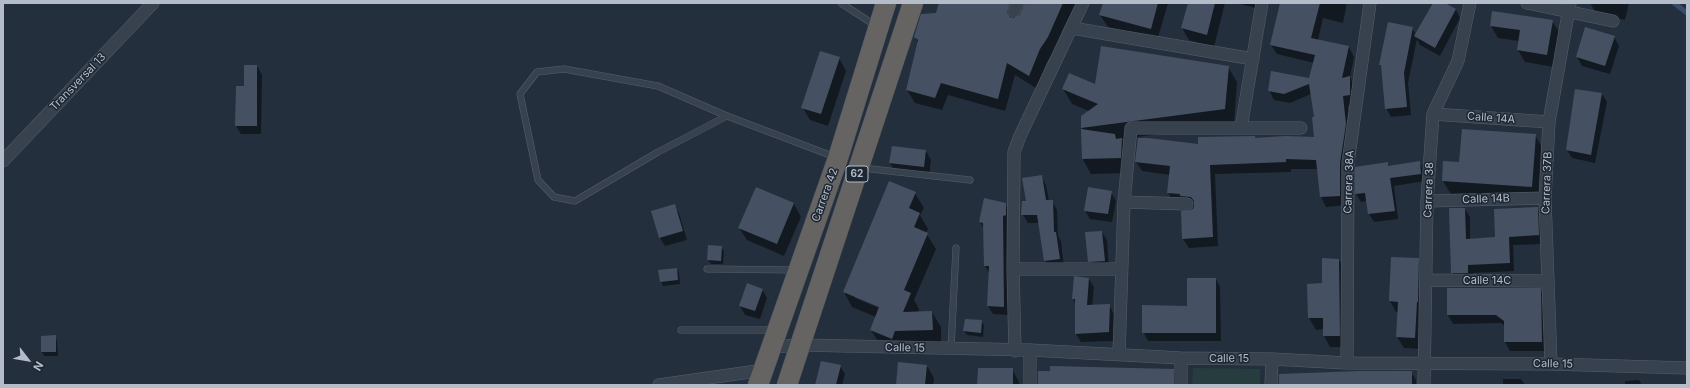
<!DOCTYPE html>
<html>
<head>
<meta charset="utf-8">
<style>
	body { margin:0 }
	#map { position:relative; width:1690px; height:388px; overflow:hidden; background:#242f3e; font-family:Inter,sans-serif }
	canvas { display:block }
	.frame { position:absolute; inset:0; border:4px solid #b4bcc9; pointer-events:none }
	.north { position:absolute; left:8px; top:340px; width:40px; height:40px; -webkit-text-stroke:3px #1d2633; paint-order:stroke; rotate:121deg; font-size:11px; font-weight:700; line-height:16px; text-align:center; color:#b4bcc9 }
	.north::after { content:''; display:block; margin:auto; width:14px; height:18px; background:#b4bcc9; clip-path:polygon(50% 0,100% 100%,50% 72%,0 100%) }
</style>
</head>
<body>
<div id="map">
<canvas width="1690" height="388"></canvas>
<div class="frame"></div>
<div class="north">N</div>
</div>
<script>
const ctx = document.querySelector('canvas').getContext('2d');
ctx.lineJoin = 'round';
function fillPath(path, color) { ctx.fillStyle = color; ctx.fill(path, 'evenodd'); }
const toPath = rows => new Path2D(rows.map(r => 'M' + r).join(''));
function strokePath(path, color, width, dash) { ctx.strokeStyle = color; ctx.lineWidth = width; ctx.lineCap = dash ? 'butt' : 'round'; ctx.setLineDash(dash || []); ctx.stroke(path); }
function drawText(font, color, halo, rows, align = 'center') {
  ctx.font = font + ' Inter,sans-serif'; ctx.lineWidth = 3; ctx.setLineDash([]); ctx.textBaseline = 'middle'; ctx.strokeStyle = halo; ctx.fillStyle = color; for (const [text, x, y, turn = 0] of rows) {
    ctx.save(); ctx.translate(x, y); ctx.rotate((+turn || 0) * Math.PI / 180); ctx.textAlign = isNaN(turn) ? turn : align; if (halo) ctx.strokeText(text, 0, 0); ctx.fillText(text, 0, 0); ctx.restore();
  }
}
fillPath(toPath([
	[1193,368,1260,369,1260,385,1192,385]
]), '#263c3f');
fillPath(toPath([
	[940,3,1076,3,1062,31,1055,50,1047,62,1036,88,1015,75,1005,111,948,95,942,110,915,103,907,90,918,43,915,37,937,14],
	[1021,9,1024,9,1018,18,1016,19],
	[1104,3,1168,3,1157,41,1108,27,1100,15],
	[1183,3,1225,3,1214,47,1189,40,1182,28,1188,4],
	[1237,3,1256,3,1255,8],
	[1281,3,1347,3,1343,23,1323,18,1318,40,1349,47,1354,57,1350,77,1355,87,1355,105,1348,106,1351,134,1345,205,1326,207,1321,197,1318,169,1291,169,1291,172,1215,174,1218,246,1189,248,1183,239,1191,211,1195,207,1174,203,1168,193,1170,175,1142,171,1136,162,1199,145,1254,137,1256,139,1315,138,1315,118,1311,94,1290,103,1274,100,1269,90,1310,80,1314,63,1277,54,1271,45],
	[1434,3,1443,3,1456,10,1460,18,1440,56,1420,45,1417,39,1408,83,1411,115,1391,117,1386,108,1383,69,1380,65,1412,28,1416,35],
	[1590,3,1629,3,1625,20,1596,13],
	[1552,21,1560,33,1554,67,1525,62,1518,50,1519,41,1498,38,1491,26],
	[1614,37,1619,46,1610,74,1582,66,1577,57],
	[839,58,846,71,828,126,810,120,803,108],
	[257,66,262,75,261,134,241,134,236,126],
	[1228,67,1237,82,1234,124,1122,139,1131,155,1129,173,1091,174,1082,158,1084,131,1082,128,1089,111,1072,104,1063,89],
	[1602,94,1607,102,1595,163,1572,158,1567,150],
	[1535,135,1544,151,1540,202,1452,196,1443,181,1460,163],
	[926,151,931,160,929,176,895,172,890,163],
	[1419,162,1424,170,1425,181,1394,186,1398,219,1374,222,1369,214,1367,201,1361,202,1356,194,1356,168,1387,163,1389,167],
	[1041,176,1046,185,1049,201,1052,201,1057,210,1058,236,1061,241,1064,267,1050,269,1045,261,1040,223,1028,223,1023,215,1027,202],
	[756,188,794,204,801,217,784,256,747,240,739,228],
	[1111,192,1116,201,1112,222,1090,219,1085,211],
	[915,193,924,208,920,215,928,229,926,233,936,249,914,300,919,309,918,312,932,312,941,327,941,345,904,345,901,353,880,345,871,330,876,317,852,307,844,292],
	[855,296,884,308,884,310,855,298],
	[1005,204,1010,212,1010,224,1007,224,1009,315,993,314,988,306,989,273,985,266,984,229,980,222],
	[674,205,679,213,687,240,665,246,660,238,652,212],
	[1537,208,1542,217,1543,244,1513,245,1514,271,1473,273,1473,281,1457,281,1452,272,1465,209,1470,217,1470,239,1496,238],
	[1102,232,1107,240,1109,269,1094,270,1089,261],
	[721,247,724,251,723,264,711,264,708,260],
	[1392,258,1418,259,1424,270,1421,349,1404,348,1397,337,1398,312,1396,312,1390,301],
	[1339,260,1345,271,1346,347,1330,347,1324,336,1324,329,1316,330,1309,318,1308,285,1323,284],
	[677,269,679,273,680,284,663,286,661,281],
	[1089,279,1094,287,1092,306,1109,305,1114,314,1114,341,1081,342,1076,334,1076,305,1073,299],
	[1216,279,1220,287,1221,341,1148,341,1144,333,1188,307],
	[762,289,767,298,760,319,745,315,740,306],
	[1540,289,1545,298,1546,351,1510,351,1505,342,1505,326,1501,323,1453,324,1448,315],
	[981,321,984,325,983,337,967,335,964,331],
	[55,336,57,341,58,356,44,356,42,352,42,337],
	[840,366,845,374,842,385,816,385],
	[927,366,934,378,933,385,897,385],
	[1012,369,1019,382,1019,385,978,385],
	[1173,370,1180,382,1180,385,1039,385,1051,372],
	[1411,372,1416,380,1416,385,1279,385,1280,375],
	[1503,379,1521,379,1525,385,1503,385],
	[1639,380,1642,385,1625,385,1625,381]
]), '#0007');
strokePath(toPath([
	[1674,3,1687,13]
]), '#394c67', 5);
fillPath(toPath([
	[939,3,1010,3,1007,12,1010,17,1014,18,1020,15,1025,3,1063,3,1048,37,1040,49,1029,76,1007,63,998,99,941,83,935,98,906,90,918,40,914,37,921,14,936,13],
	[1103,3,1158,3,1151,29,1099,15],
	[1188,3,1215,3,1207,35,1181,28],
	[1280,3,1320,3,1311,38,1349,46,1342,78,1350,76,1350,95,1343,96,1346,124,1340,163,1340,196,1320,197,1316,160,1286,159,1286,162,1210,165,1213,237,1182,239,1181,211,1191,210,1194,208,1194,201,1191,197,1180,196,1180,194,1167,193,1170,166,1135,162,1138,138,1148,138,1198,144,1198,137,1255,136,1255,138,1285,136,1314,137,1312,117,1314,117,1309,84,1284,94,1268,91,1271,71,1309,78,1315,55,1270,45],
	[1433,3,1445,3,1456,9,1435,48,1414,36],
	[1492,11,1553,20,1547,55,1517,50,1520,30,1490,26],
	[1388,22,1413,27,1404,73,1407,107,1385,109,1381,65,1379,65],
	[1585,27,1615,36,1605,66,1576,57],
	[1101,46,1229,66,1225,109,1081,128,1081,116,1098,104,1062,89,1069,73,1095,84],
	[820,51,840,57,821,114,801,108],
	[244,65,257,65,257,126,235,126,236,86,244,86],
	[1575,89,1602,93,1591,155,1566,150],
	[1081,129,1115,134,1116,139,1122,138,1121,158,1082,159],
	[1462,129,1536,134,1532,187,1442,181,1443,161,1459,162],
	[892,146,926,150,924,167,889,163],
	[1420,161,1421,174,1390,178,1395,211,1368,214,1365,193,1355,194,1355,167,1388,162,1388,166],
	[1042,175,1046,200,1053,200,1054,232,1056,232,1060,259,1044,261,1037,215,1021,215,1022,201,1026,201,1022,178],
	[889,181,916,192,909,208,920,213,914,227,928,233,904,290,911,293,903,312,932,311,933,330,895,331,892,339,870,330,879,307,843,292],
	[756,187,794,203,777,244,738,228],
	[1088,187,1112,191,1108,214,1084,211],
	[984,198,1006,203,1006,215,1003,216,1004,307,987,306,989,266,984,266,983,223,979,222],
	[675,204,683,231,659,238,651,211],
	[1538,207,1539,235,1509,237,1510,263,1468,265,1468,273,1451,273,1449,208,1465,208,1466,239,1495,237,1494,209],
	[1102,231,1105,261,1088,262,1085,232],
	[708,245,722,246,721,261,707,260],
	[1391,257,1419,258,1418,302,1417,302,1415,338,1396,337,1398,302,1389,301],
	[1322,258,1339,259,1340,336,1323,336,1323,318,1308,318,1307,284,1322,283],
	[677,268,678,280,660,282,658,270],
	[1074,276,1089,278,1087,305,1110,304,1109,332,1075,334,1075,299,1072,299],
	[1187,278,1216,278,1216,333,1142,333,1142,305,1187,306],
	[747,283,763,289,755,311,739,306],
	[1447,288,1541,288,1542,342,1504,342,1504,321,1496,315,1447,315],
	[965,319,982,320,981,333,963,331],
	[56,335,56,352,41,352,41,336],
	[821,361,841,365,836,385,815,385],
	[898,362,927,365,925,385,896,385],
	[1050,366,1174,369,1174,385,1038,385,1038,371,1050,371],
	[978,368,1013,368,1013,385,977,385],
	[1360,371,1412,371,1412,385,1279,385,1279,374]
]), '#455162');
const service = toPath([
	[841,3,876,26],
	[727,116,658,152,575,201,554,197,538,180,520,94,537,72,564,69,658,86,727,116,835,157],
	[862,168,970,180],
	[707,269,796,270],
	[681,330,773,330],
	[951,349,956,248]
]);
const minor = toPath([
	[1527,3,1613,21],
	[1014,11,1018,3],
	[1072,28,1253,59],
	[1433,114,1549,122],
	[1241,128,1262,3],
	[3,161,153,3],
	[1427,201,1545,198],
	[1124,202,1187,204],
	[1013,269,1121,269],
	[1427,280,1548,281],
	[771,347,801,345,1030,350,1181,358,1272,359,1347,363,1551,364,1687,368],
	[1030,350,1030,385],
	[1015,351,1013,269,1014,152,1020,136,1083,3],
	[1119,354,1124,202,1131,128,1301,128],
	[1181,358,1181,385],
	[1347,363,1348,163,1370,3],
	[1551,364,1545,198,1549,122,1570,3],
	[659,385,764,370],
	[1271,385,1272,359],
	[1424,385,1427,201,1433,114,1458,61,1470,3]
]);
const trunk = toPath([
	[758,385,838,158,886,3],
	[787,385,913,3]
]);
strokePath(service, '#565f6c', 7);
strokePath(minor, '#565f6c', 13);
strokePath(trunk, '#434c59', 21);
strokePath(service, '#38414e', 6);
strokePath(minor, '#38414e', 12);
strokePath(trunk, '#656462', 20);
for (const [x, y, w] of [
	[857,174,22]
]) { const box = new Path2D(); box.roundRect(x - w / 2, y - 8, w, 16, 3); ctx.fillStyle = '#1d2633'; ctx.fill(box); strokePath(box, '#b4bcc9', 1); }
drawText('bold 10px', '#b4bcc9', null, [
	["62",857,174]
]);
drawText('11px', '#b4bcc9', '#1d2633', [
	["Transversal 13",78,82,-46],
	["Calle 14A",1491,118,4],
	["Carrera 38A",1349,182,-88],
	["Carrera 37B",1547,183,-88],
	["Carrera 38",1429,190,-88],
	["Carrera 42",825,195,-70],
	["Calle 14B",1486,199,-2],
	["Calle 14C",1487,281],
	["Calle 15",905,348,1],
	["Calle 15",1229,359],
	["Calle 15",1553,364,1]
]);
</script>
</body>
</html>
